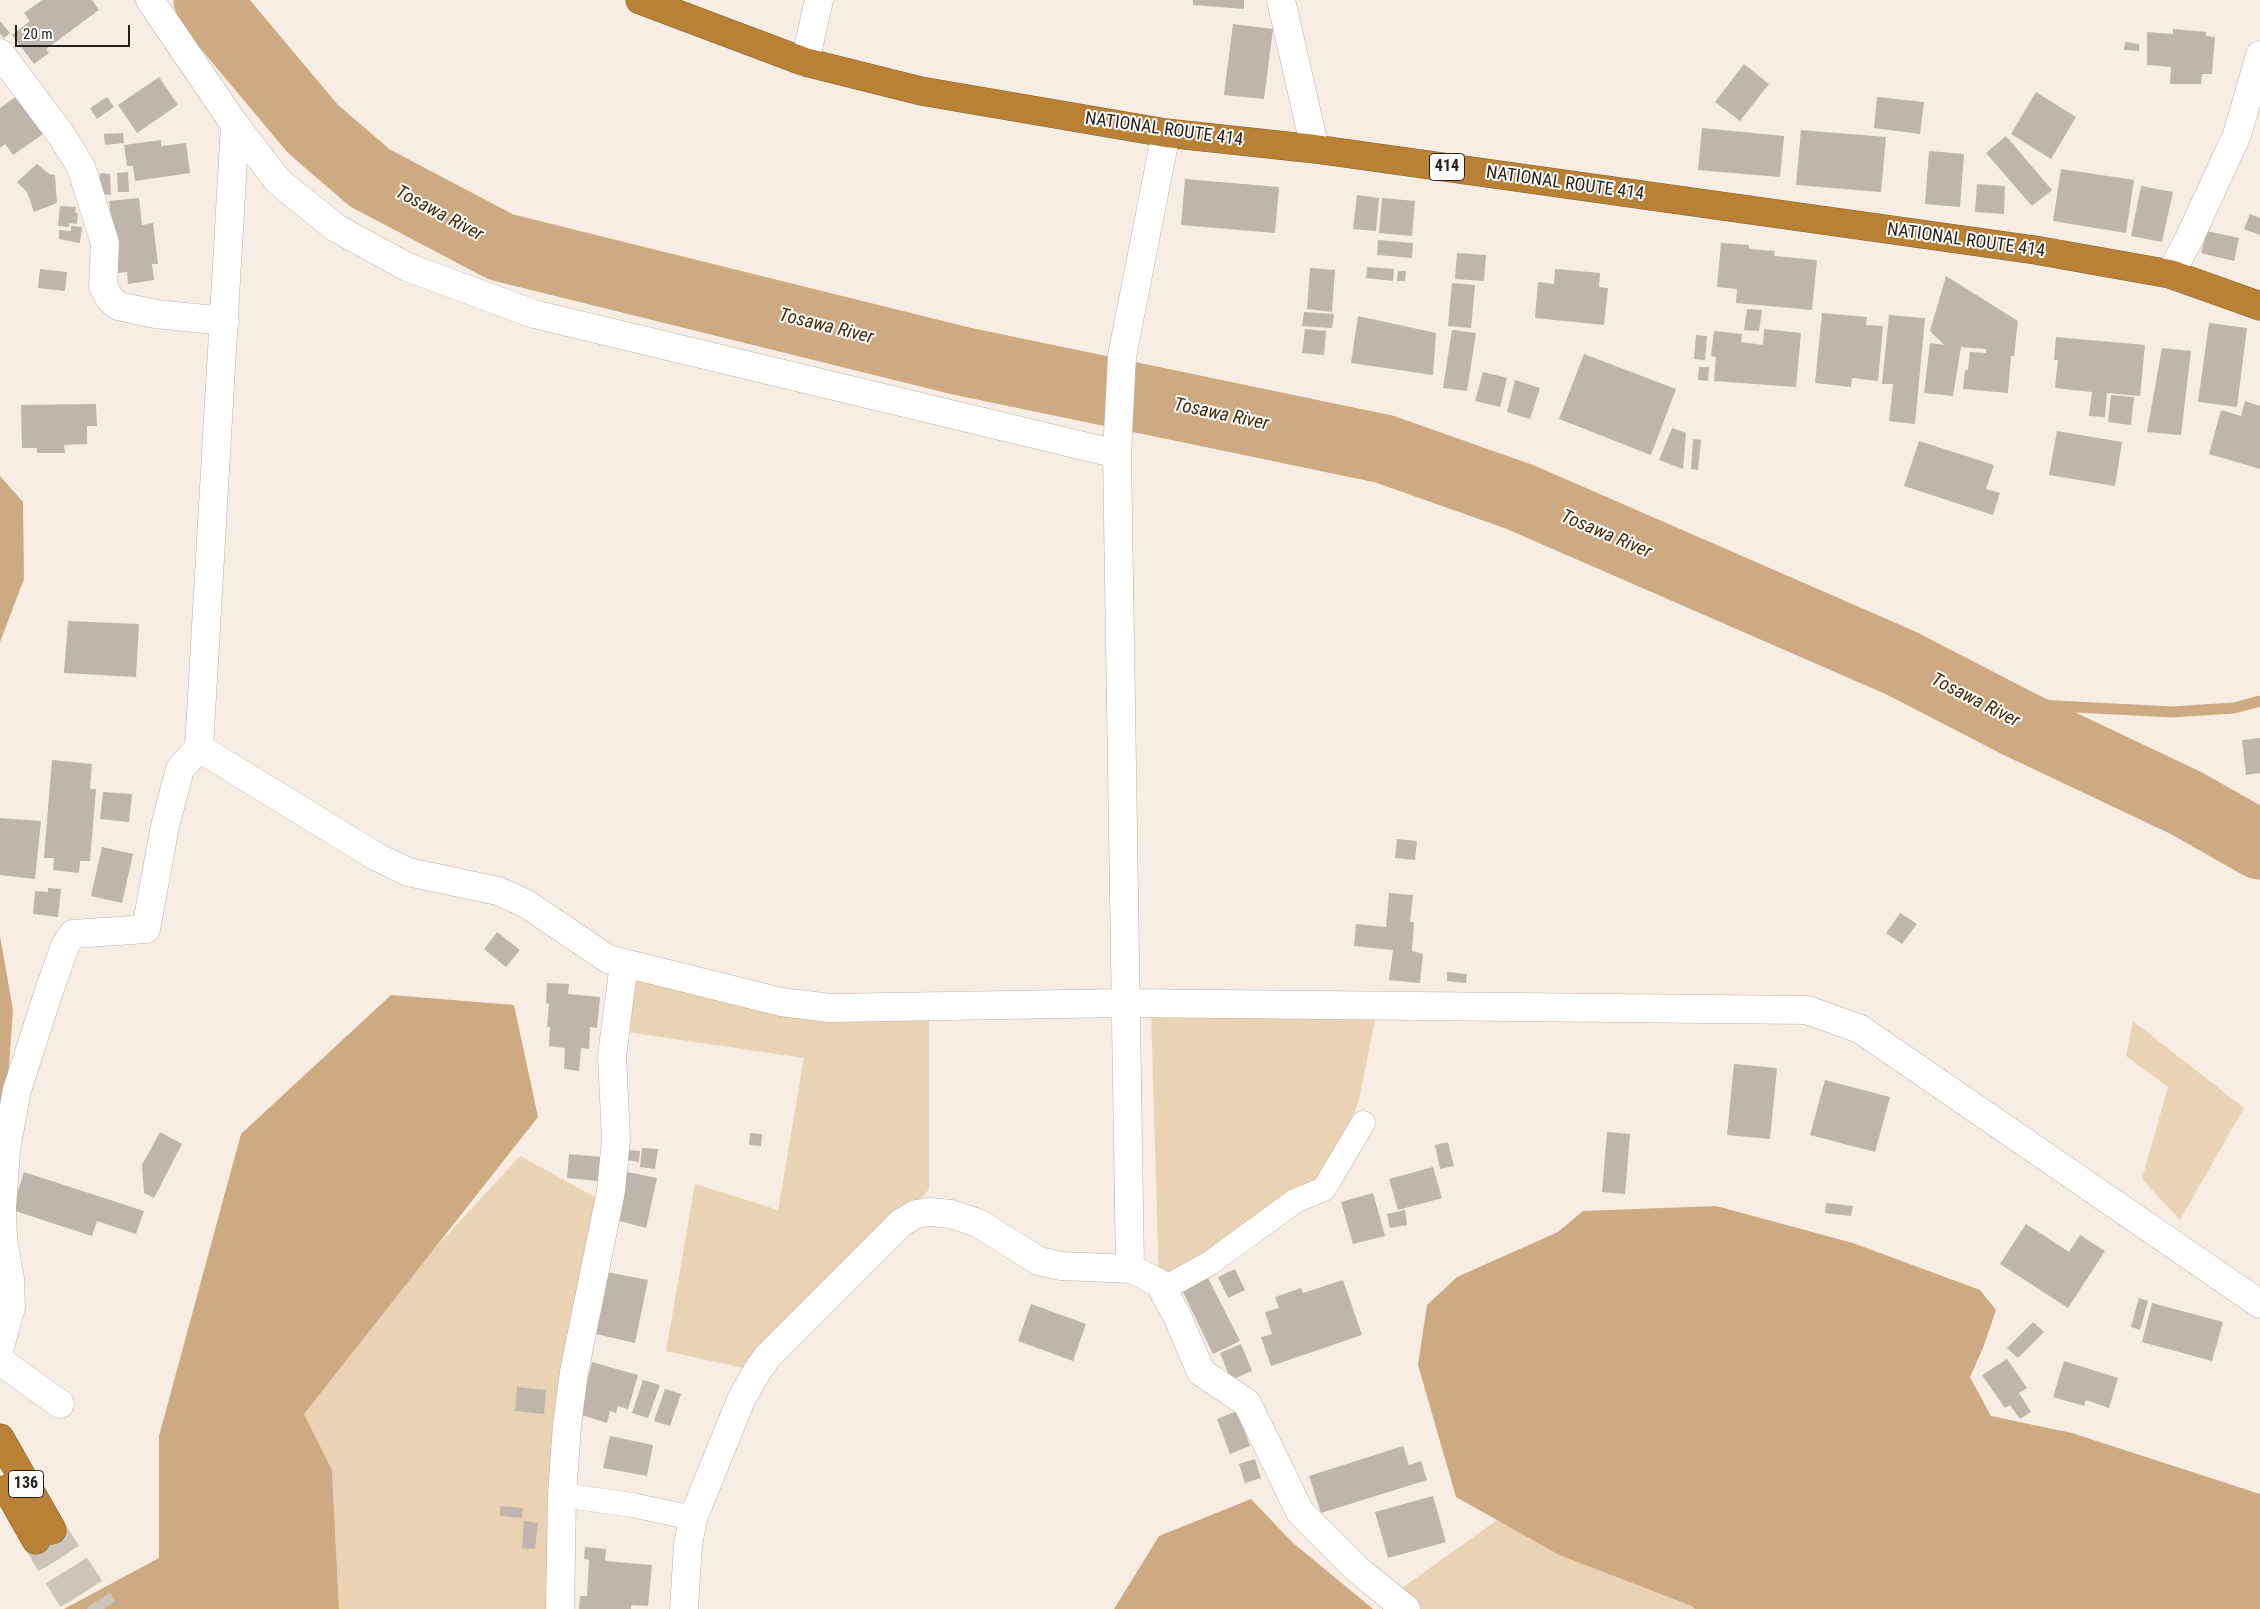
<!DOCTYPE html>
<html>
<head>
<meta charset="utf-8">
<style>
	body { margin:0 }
	#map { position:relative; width:2260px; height:1609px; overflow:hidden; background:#f8ede2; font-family:"Roboto Condensed",sans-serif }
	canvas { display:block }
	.scale { position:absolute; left:15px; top:25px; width:115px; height:22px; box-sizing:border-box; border:2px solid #231f1b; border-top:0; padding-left:6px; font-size:15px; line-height:18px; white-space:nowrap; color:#231f1b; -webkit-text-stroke:4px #fefcfa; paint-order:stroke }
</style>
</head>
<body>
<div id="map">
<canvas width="2260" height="1609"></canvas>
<div class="scale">20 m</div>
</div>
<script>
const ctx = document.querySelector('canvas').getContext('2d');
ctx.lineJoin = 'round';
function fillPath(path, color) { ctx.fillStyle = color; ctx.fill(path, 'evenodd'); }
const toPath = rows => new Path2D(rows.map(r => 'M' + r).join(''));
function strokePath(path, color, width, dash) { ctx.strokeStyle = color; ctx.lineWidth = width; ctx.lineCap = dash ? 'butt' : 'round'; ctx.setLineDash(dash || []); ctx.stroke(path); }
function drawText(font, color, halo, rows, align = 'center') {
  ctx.font = font + ' "Roboto Condensed",sans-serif'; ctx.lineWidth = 4; ctx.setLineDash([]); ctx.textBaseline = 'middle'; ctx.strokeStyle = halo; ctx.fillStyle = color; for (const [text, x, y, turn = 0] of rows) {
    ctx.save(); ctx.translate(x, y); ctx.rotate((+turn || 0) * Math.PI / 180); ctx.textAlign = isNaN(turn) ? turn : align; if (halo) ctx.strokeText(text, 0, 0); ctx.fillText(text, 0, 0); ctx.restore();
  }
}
fillPath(toPath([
	[624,963,929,1019,929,1189,873,1253,748,1369,666,1351,695,1184,778,1210,804,1058,620,1031],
	[1378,1005,1359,1100,1327,1186,1159,1283,1151,1011],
	[2133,1021,2244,1108,2180,1220,2142,1179,2168,1087,2126,1056],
	[520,1156,608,1204,554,1609,339,1609,332,1470,296,1399],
	[1497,1520,1559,1555,1693,1606,1696,1609,1397,1609,1392,1595]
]), '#ead2b5');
fillPath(toPath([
	[0,476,23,502,24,579,0,642],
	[0,936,13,1010,0,1192],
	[391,995,514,1005,538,1117,304,1414,332,1470,339,1609,64,1609,159,1558,159,1436,241,1134],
	[1716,1206,1853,1243,1980,1290,1996,1310,1983,1348,1970,1377,1991,1416,2072,1433,2260,1494,2260,1609,1695,1609,1692,1606,1559,1555,1456,1497,1418,1365,1427,1305,1457,1277,1558,1232,1583,1211],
	[1251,1499,1292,1542,1373,1609,1114,1609,1159,1536]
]), '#cdaa82');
strokePath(toPath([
	[2001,715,2038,705,2172,712,2234,708,2260,701]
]), '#cdaa82', 11);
strokePath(toPath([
	[208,0,220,18,313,129,370,178,501,247,961,361,1384,449,1520,497,1901,663,2019,724,2186,803,2260,845]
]), '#cdaa82', 69);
fillPath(toPath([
	[42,0,92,0,99,10,46,49,49,53,34,64,12,35,30,21,24,13],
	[1193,0,1244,0,1244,9,1193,5],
	[0,21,10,33,4,38,0,34],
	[1233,24,1273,29,1264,99,1224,95],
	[2173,29,2206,32,2206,36,2215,37,2212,74,2202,74,2201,84,2170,84,2171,67,2147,65,2147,32,2173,34],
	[2125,42,2139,44,2139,51,2124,50],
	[1744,64,1769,84,1740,121,1715,102],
	[159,77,178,105,137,133,118,105],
	[2036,92,2076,117,2051,159,2011,134],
	[20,94,46,132,13,155,5,144,0,148,0,108],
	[107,97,114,107,97,119,90,108],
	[1877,97,1924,102,1920,134,1874,128],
	[1702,128,1784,136,1780,177,1698,170],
	[1801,130,1886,137,1881,192,1796,185],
	[123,133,124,143,105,145,104,134],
	[2006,136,2052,190,2032,206,1986,153],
	[161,140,161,146,186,143,190,173,135,181,133,166,127,166,124,145],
	[1929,151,1964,154,1960,207,1925,204],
	[37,164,49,174,55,175,57,203,34,212,27,192,17,182],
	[2061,169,2134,180,2126,233,2053,221],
	[128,172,129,192,118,192,117,173],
	[100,173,110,174,111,195,98,194],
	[1185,179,1279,187,1275,233,1181,225],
	[1977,184,2005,186,2004,214,1975,212],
	[2141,186,2173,192,2162,242,2131,236],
	[1357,195,1379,198,1376,231,1353,229],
	[139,198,142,225,153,223,158,264,152,264,154,280,128,284,127,272,118,273,109,201],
	[1382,198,1415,201,1412,236,1379,233],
	[60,206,76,207,75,213,78,213,77,224,69,223,69,227,58,226],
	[2250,214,2260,218,2260,235,2244,229],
	[71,226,82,227,80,243,59,239,59,230,71,231],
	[2207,231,2239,238,2234,261,2201,253],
	[1378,240,1413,243,1412,258,1377,255],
	[1721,243,1749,245,1749,249,1775,251,1774,256,1817,260,1812,310,1736,303,1737,289,1717,287],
	[1457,253,1486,255,1484,281,1455,279],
	[1367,267,1394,269,1393,281,1366,278],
	[1310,268,1335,270,1332,312,1307,309],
	[40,269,67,272,65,291,38,288],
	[1555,269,1600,273,1599,287,1608,288,1604,325,1535,318,1538,282,1554,284],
	[1398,271,1406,271,1405,281,1397,281],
	[1946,276,2018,321,2014,356,2011,356,2008,393,1963,389,1965,370,1968,370,1970,352,1986,353,1986,349,1961,347,1953,396,1924,393,1930,343,1944,345,1930,331],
	[1452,283,1475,285,1471,328,1448,326],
	[1747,309,1762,310,1759,331,1744,330],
	[1304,312,1334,314,1332,328,1302,326],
	[1822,313,1867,317,1866,325,1883,326,1878,381,1852,378,1851,387,1815,383],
	[1889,315,1925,318,1915,424,1889,421,1893,384,1882,384],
	[1358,316,1436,333,1433,375,1351,363],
	[2209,323,2247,328,2237,407,2198,402],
	[1305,329,1326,331,1324,355,1302,353],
	[1764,329,1801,333,1796,387,1714,381,1716,357,1711,356,1714,331,1742,334,1741,342,1763,345],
	[1452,330,1476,333,1467,391,1443,388],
	[1696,335,1707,336,1705,360,1694,359],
	[2056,337,2145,345,2140,396,2107,393,2105,417,2089,416,2092,392,2055,388,2058,360,2054,360],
	[2162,348,2191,351,2181,435,2147,432],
	[1584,354,1676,389,1651,455,1559,419],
	[1699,367,1709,367,1708,381,1698,380],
	[1483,372,1507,378,1500,407,1475,401],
	[1515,380,1540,388,1530,419,1507,412],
	[2111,395,2134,397,2131,425,2108,422],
	[2245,401,2260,406,2260,469,2209,454,2221,410,2241,416],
	[96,404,97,426,87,426,87,444,64,445,65,453,37,453,37,448,22,448,21,405],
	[1672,428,1686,433,1683,469,1659,460],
	[2057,431,2122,442,2115,486,2049,475],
	[1693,439,1701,440,1698,470,1691,469],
	[1919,441,1994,465,1986,489,2000,493,1993,515,1904,486],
	[68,621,139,624,136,677,64,673],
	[2260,738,2260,773,2246,775,2242,740],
	[52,760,92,764,90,789,96,789,90,861,80,861,79,873,53,870,54,858,44,858],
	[103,792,132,794,129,822,100,819],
	[0,818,41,821,35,879,0,875],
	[1397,839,1417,841,1415,860,1395,858],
	[102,847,133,854,122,903,91,896],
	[48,888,61,889,58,917,33,914,35,891,48,892],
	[1389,893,1413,895,1410,922,1414,922,1412,951,1423,954,1420,983,1389,980,1393,950,1354,946,1356,924,1386,927],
	[1900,913,1917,924,1902,944,1886,933],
	[497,932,520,950,506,967,484,949],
	[1447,972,1467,974,1466,983,1447,981],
	[547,983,569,984,568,994,600,997,597,1028,590,1027,589,1049,581,1048,579,1071,564,1069,565,1048,549,1046,550,1027,547,1027,549,1004,546,1003],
	[1734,1064,1777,1068,1770,1139,1727,1135],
	[1825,1080,1890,1097,1875,1152,1810,1135],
	[160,1132,182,1144,154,1198,144,1193,142,1165],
	[1607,1132,1630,1134,1625,1194,1602,1192],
	[750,1133,762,1134,761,1146,749,1145],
	[1448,1142,1454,1166,1440,1169,1435,1145],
	[642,1148,658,1149,655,1169,640,1167],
	[629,1150,640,1151,639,1162,627,1160],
	[569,1154,601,1157,599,1181,567,1178],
	[1433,1167,1442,1198,1398,1210,1389,1179],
	[24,1172,144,1211,136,1234,97,1221,92,1236,12,1210],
	[627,1172,657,1178,646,1228,616,1220],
	[1373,1193,1385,1236,1353,1244,1341,1202],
	[1826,1203,1853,1206,1851,1216,1825,1213],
	[1405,1210,1407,1225,1390,1228,1387,1214],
	[2026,1224,2069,1252,2080,1235,2105,1251,2068,1308,2000,1264],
	[1235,1269,1245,1290,1228,1298,1218,1277],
	[606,1272,648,1280,635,1343,592,1333],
	[1208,1278,1240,1341,1213,1354,1182,1290],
	[1343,1280,1362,1335,1271,1366,1261,1337,1272,1334,1265,1312,1279,1308,1275,1297,1301,1288,1303,1293],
	[2139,1298,2148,1301,2140,1330,2131,1327],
	[2152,1303,2223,1322,2212,1361,2142,1342],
	[1031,1304,1086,1324,1073,1361,1018,1341],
	[2033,1322,2044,1332,2018,1358,2007,1348],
	[1241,1344,1252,1371,1231,1380,1220,1353],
	[2007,1359,2027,1388,2019,1393,2031,1412,2020,1419,2010,1405,2005,1408,1982,1375],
	[2064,1361,2118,1378,2109,1408,2086,1400,2084,1406,2053,1397],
	[592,1362,638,1375,628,1409,618,1406,616,1413,610,1411,607,1423,578,1414],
	[643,1380,660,1385,648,1418,632,1413],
	[517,1387,546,1390,544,1414,515,1411],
	[665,1389,681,1394,670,1426,654,1421],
	[1237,1411,1250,1446,1230,1454,1217,1419],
	[610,1436,653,1445,647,1476,603,1468],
	[1403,1446,1409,1465,1421,1461,1427,1480,1321,1513,1309,1476],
	[1255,1459,1261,1478,1245,1483,1239,1464],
	[1433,1496,1446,1542,1388,1558,1375,1512],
	[500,1506,523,1508,522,1518,500,1516],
	[524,1521,538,1523,535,1549,522,1548],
	[585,1547,606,1549,605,1561,652,1565,648,1606,631,1605,631,1609,579,1609,580,1596,587,1596,589,1560,584,1559]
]), '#bfb5aa');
strokePath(toPath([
	[52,1530,104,1609],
	[36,1540,78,1609]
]), '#cdc4ba', 28, [28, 14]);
const lane = toPath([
	[1163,1289,1210,1263,1295,1201,1324,1189,1363,1123],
	[562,1495,632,1505,693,1518]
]);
const street = toPath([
	[150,0,235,125,278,181,336,228,407,267,534,314,1117,454],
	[1281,0,1315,149],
	[0,53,62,136,81,167,105,243,103,286,110,299,118,306,156,314,225,321],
	[805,62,819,0],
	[235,125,199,748,377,857,408,872,498,891,525,903,608,959,781,1002,830,1008,1125,1003,1807,1010,1860,1029,2260,1304],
	[2170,274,2188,241,2237,135,2260,55],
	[1130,1269,1117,454,1122,356,1166,133],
	[0,1347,11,1307,10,1279,3,1240,2,1208,6,1149,17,1090,49,991,65,946,73,934,146,929,165,826,180,769,199,748],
	[0,1361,60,1404],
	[560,1609,562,1495,567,1425,574,1372,611,1191,616,1139,612,1056,624,963],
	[684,1609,688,1545,693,1518,741,1400,756,1373,767,1357,901,1223,916,1214,929,1212,951,1214,978,1223,1039,1261,1061,1266,1132,1269,1159,1283,1177,1316,1201,1372,1247,1403,1300,1512,1357,1569,1406,1609]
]);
const highway = toPath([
	[640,0,805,62,921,91,1166,133,1315,149,2035,250,2170,274,2260,306],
	[0,1438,52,1530],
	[7,1489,36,1540]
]);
strokePath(lane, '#bbb1a6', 25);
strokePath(street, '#bbb1a6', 29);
strokePath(highway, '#845f2d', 29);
strokePath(lane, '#fff', 24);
strokePath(street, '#fff', 28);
strokePath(highway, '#b98136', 28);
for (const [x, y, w] of [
	[1447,167,35],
	[26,1484,35]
]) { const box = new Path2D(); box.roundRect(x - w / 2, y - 13.5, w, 27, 4); ctx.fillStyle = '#fefcfa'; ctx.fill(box); strokePath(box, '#231f1b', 1); }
drawText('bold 16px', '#231f1b', null, [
	["414",1447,167],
	["136",26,1484]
]);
drawText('18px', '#231f1b', '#fefcfa', [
	["NATIONAL ROUTE 414",1164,130,8],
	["NATIONAL ROUTE 414",1565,184,8],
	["NATIONAL ROUTE 414",1966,241,8]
]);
drawText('italic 19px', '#442c0a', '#fefcfa', [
	["Tosawa River",439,214,28],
	["Tosawa River",826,327,14],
	["Tosawa River",1221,415,12],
	["Tosawa River",1606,535,23],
	["Tosawa River",1975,701,27]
]);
</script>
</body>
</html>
